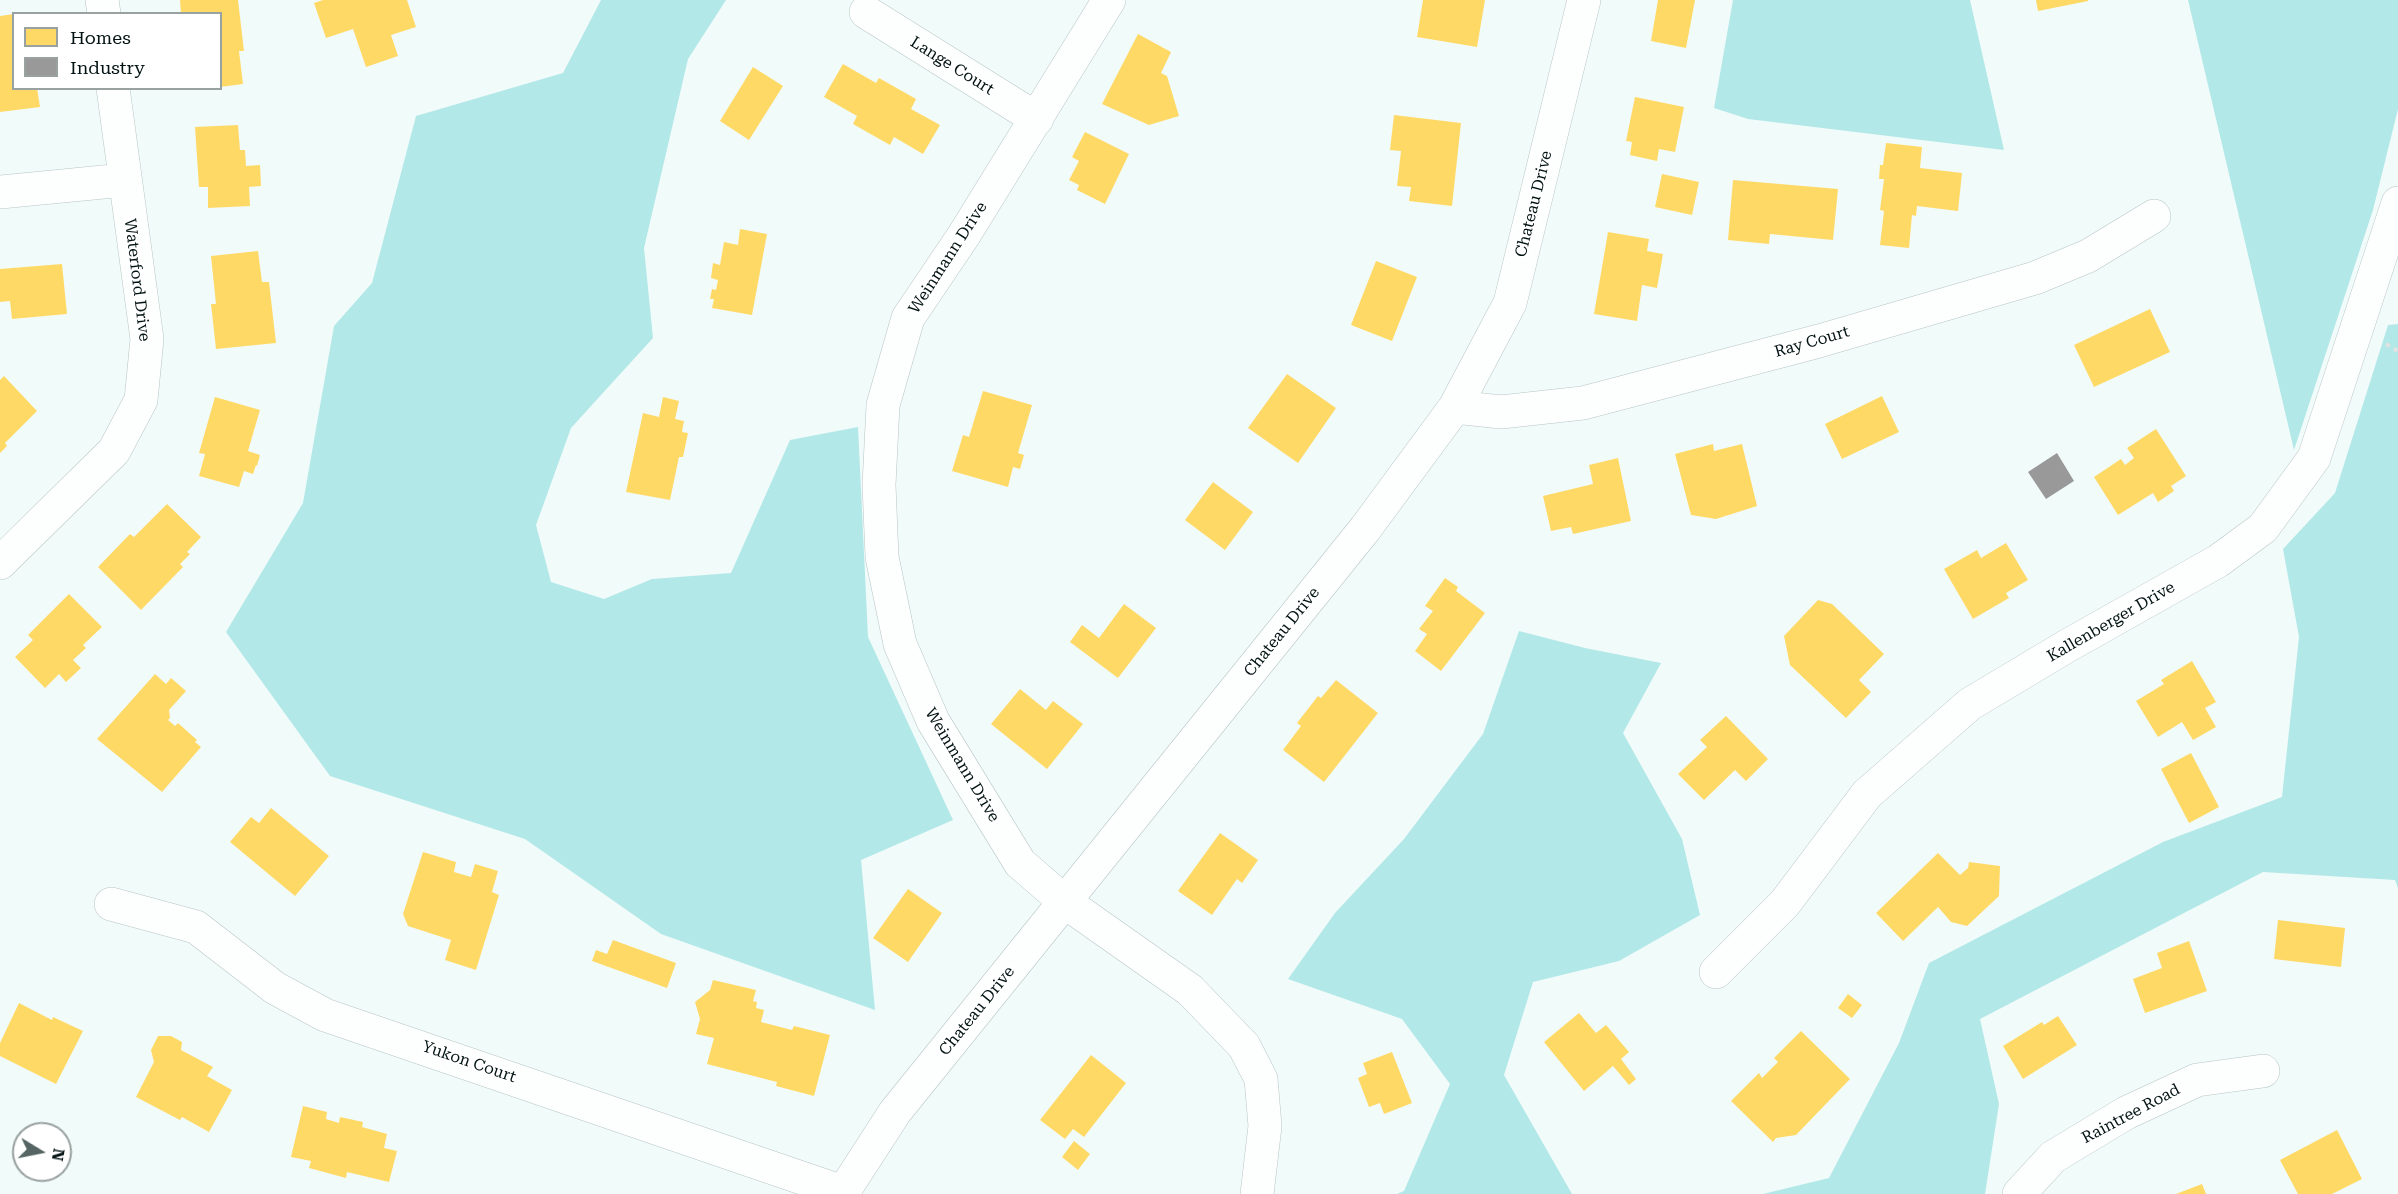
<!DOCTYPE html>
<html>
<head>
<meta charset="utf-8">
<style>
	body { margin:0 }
	#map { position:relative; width:2398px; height:1194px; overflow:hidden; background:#f1fbfa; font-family:"Roboto Serif",serif }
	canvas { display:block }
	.legend { position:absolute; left:12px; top:12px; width:210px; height:78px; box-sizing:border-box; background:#fff; border:2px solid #9aa1a1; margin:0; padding:8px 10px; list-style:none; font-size:18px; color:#031313 }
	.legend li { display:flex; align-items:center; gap:12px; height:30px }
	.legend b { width:30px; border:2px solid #9aa1a1 }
	.north { position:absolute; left:12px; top:1122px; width:60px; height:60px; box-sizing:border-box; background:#fff; border:2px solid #9aa1a1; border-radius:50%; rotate:100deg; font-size:16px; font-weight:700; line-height:24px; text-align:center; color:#031313 }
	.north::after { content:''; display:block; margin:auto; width:21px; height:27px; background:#566464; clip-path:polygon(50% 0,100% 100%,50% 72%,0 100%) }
</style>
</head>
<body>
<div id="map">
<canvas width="2398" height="1194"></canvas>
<ul class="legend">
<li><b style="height:16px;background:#ffd966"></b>Homes</li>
<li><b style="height:16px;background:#999"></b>Industry</li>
</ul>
<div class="north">N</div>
</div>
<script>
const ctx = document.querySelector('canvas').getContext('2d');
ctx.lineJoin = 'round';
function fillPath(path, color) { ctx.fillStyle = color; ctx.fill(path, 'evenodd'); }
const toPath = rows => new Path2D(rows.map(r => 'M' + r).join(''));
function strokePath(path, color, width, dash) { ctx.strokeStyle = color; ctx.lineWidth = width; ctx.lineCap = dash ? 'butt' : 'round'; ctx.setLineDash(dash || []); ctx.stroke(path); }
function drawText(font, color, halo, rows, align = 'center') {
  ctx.font = font + ' "Roboto Serif",serif'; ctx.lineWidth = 6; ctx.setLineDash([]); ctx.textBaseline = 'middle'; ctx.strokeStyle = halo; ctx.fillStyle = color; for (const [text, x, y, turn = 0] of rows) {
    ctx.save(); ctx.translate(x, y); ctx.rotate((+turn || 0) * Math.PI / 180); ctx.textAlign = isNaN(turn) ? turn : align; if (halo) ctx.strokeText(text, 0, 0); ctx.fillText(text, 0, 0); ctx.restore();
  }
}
fillPath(toPath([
	[601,0,726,0,688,59,644,248,653,338,571,428,536,525,551,582,604,599,652,579,731,573,790,440,858,427,868,637,953,820,861,860,875,1010,661,934,525,839,330,776,226,632,303,503,334,326,372,283,416,116,563,73],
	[1733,0,1970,0,2004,150,1748,119,1714,108],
	[2188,0,2398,0,2398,109,2373,210,2294,450],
	[2398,324,2398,888,2395,880,2263,872,1980,1019,1999,1104,1985,1194,1763,1194,1829,1178,1899,1043,1929,963,2163,842,2282,797,2299,637,2283,549,2335,493,2388,325],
	[1519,631,1585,648,1661,663,1623,733,1682,839,1700,915,1619,961,1533,982,1504,1075,1572,1194,1397,1194,1404,1191,1450,1084,1402,1019,1288,979,1335,913,1404,839,1483,734]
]), '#b3e8e8');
fillPath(toPath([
	[180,0,238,0,244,51,239,51,243,84,220,87,220,14,181,14],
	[323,0,407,0,416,27,391,35,398,56,366,67,353,29,326,38,314,3],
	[1423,0,1485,0,1477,47,1417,37],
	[1658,0,1695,0,1686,48,1651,41],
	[2036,0,2088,0,2088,1,2038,11],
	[14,14,14,88,37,88,40,107,0,112,0,16],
	[1138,34,1171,52,1161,73,1167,76,1179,116,1149,125,1102,104],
	[843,64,876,83,879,78,916,99,911,109,940,125,923,154,894,137,890,145,853,124,857,116,824,97],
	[753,67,783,86,749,140,720,121],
	[1635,97,1684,107,1675,152,1659,149,1657,161,1630,155,1632,142,1626,141],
	[1394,115,1461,123,1452,206,1409,201,1411,187,1397,186,1401,151,1390,150],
	[238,125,240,150,245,150,246,166,260,165,261,186,249,187,250,206,208,208,208,187,199,187,195,127],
	[1085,132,1129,154,1105,204,1077,190,1079,185,1069,180,1079,161,1072,157],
	[1886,143,1922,147,1920,168,1962,173,1958,211,1917,206,1916,216,1912,215,1909,248,1880,245,1884,211,1880,210,1884,179,1879,179,1880,165,1883,165],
	[1662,174,1699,182,1692,215,1655,207],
	[1733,180,1838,189,1833,240,1770,234,1769,244,1728,240],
	[740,229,767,234,752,315,712,308,714,299,710,299,712,289,716,290,718,280,711,278,713,263,720,265,724,242,738,245],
	[1608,232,1649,239,1647,251,1663,254,1657,288,1642,285,1637,321,1594,314],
	[258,251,262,282,269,282,276,343,216,349,211,304,216,304,211,256],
	[1376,261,1417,277,1392,341,1351,325],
	[62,264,67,314,12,319,10,301,0,302,0,269],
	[2150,309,2170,352,2094,387,2074,345],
	[1287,374,1336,408,1298,463,1248,428],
	[4,376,37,411,5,443,7,446,0,453,0,380],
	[983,391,1032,405,1018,453,1024,455,1020,469,1013,467,1008,487,952,471,963,435,969,437],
	[1882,396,1899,432,1842,459,1825,424],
	[215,397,260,410,248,451,260,455,257,466,256,465,253,474,244,471,239,487,199,476,205,454,199,453],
	[663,397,679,401,675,419,684,421,682,432,688,433,683,457,679,457,670,500,626,492,643,413,659,417],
	[2156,429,2186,476,2171,486,2174,491,2158,502,2153,493,2118,515,2094,477,2121,459,2125,465,2134,458,2127,448],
	[1713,444,1714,451,1742,444,1757,506,1716,519,1691,515,1675,454],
	[1618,458,1631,521,1573,534,1571,527,1551,531,1543,496,1593,484,1589,465],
	[1213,482,1253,512,1225,550,1185,520],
	[167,504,201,537,187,552,190,554,180,564,183,567,141,610,98,567,130,534,134,537],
	[2006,543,2028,580,2006,593,2009,598,1973,619,1944,569,1977,550,1981,558],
	[1445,578,1458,587,1456,591,1485,613,1441,671,1415,651,1427,634,1419,629,1433,611,1425,606],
	[69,594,102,627,83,645,86,648,73,660,81,668,66,682,59,674,45,688,15,657,33,640,28,635],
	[1818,600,1832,604,1884,654,1859,680,1871,692,1846,718,1790,665,1784,636],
	[1124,604,1156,628,1118,678,1070,642,1082,625,1099,638],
	[2192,661,2216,702,2205,708,2216,727,2193,740,2182,722,2158,737,2136,701,2164,684,2161,680],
	[155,674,166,684,171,678,186,691,169,710,170,718,168,720,175,726,178,723,197,740,195,742,201,747,162,792,97,739],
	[1336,680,1378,713,1324,782,1283,750,1301,726,1297,723,1318,696,1321,698],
	[1020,689,1046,710,1053,701,1083,724,1047,769,991,724],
	[1726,716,1768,759,1746,781,1735,770,1704,800,1678,774,1707,747,1700,740],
	[2191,753,2219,807,2189,823,2161,769],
	[271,808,329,856,295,896,230,842,251,817,259,823],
	[1220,833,1258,860,1242,883,1237,879,1212,915,1178,891],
	[423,852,456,862,454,872,471,877,475,864,498,871,492,892,499,895,476,970,445,960,451,940,408,926,403,914],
	[1938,853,1960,875,1968,868,1969,862,2000,866,1999,896,1967,926,1951,922,1938,907,1903,941,1876,913],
	[908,889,942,913,908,962,873,938],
	[2278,920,2345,928,2341,967,2274,959],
	[613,940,676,963,667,988,592,961,596,950,607,954],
	[2189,941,2207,991,2145,1013,2133,979,2162,968,2157,953],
	[713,980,756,990,753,1001,757,1002,756,1008,764,1010,761,1022,792,1030,794,1026,830,1035,814,1096,776,1086,777,1082,707,1064,714,1038,696,1034,700,1019,695,1002,710,990],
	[1848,994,1862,1005,1852,1018,1838,1008],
	[19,1003,52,1020,53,1017,83,1031,56,1084,0,1056,0,1043],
	[1579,1013,1596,1033,1606,1025,1629,1052,1621,1059,1636,1079,1629,1085,1613,1066,1584,1091,1544,1042],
	[2058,1016,2077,1045,2023,1079,2003,1046,2042,1022,2044,1025],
	[1801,1031,1850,1079,1796,1135,1776,1138,1773,1142,1731,1101,1759,1073,1762,1078,1778,1062,1774,1058],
	[158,1036,171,1036,182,1042,181,1050,213,1067,207,1076,232,1090,209,1132,182,1117,180,1120,136,1097,154,1062,151,1050],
	[1392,1052,1412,1103,1384,1114,1380,1103,1369,1107,1358,1078,1367,1074,1363,1063],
	[1091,1055,1126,1083,1084,1137,1073,1129,1065,1139,1040,1120],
	[303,1106,327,1112,326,1119,339,1123,340,1117,363,1122,362,1127,387,1134,384,1148,397,1151,389,1182,347,1172,346,1178,309,1168,311,1161,291,1157],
	[2337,1130,2362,1179,2332,1194,2298,1194,2280,1160],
	[1074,1141,1090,1154,1078,1170,1062,1157],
	[2202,1184,2206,1194,2176,1194]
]), '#ffd966');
fillPath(toPath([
	[2057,453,2074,481,2046,499,2028,472]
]), '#999');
const minor = toPath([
	[102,0,104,14],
	[1109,0,964,235,908,318,883,405,879,485,882,557,900,644,933,721,1020,863,1065,902,1190,990,1244,1046,1261,1079,1265,1126,1257,1194],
	[866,12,1037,119],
	[0,192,124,180],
	[1455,407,1501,412,1583,403,1819,341,2035,278,2088,256,2154,216],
	[0,563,114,451,141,400,147,339,113,88],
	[111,904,196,927,275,988,325,1015,843,1192],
	[1716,972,1785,903,1867,794,1970,704,2067,646,2218,561,2263,528,2314,458,2398,203],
	[842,1194,895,1112,1365,529,1455,407,1510,303,1584,0],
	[2019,1194,2053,1157,2126,1113,2197,1080,2263,1071]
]);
strokePath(minor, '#b8c5c5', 34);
strokePath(toPath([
	[2386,344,2398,351]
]), '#dfe3e2', 4, [4.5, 4.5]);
strokePath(minor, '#fdfefe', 33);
drawText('16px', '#031313', '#fff', [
	["Lange Court",952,66,32],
	["Chateau Drive",1534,204,-76],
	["Weinmann Drive",948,258,-57],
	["Waterford Drive",137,280,83],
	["Ray Court",1812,342,-16],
	["Kallenberger Drive",2111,622,-30],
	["Chateau Drive",1282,632,-51],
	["Weinmann Drive",962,765,59],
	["Chateau Drive",977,1011,-51],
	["Yukon Court",469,1062,19],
	["Raintree Road",2131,1114,-28]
]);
</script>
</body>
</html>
